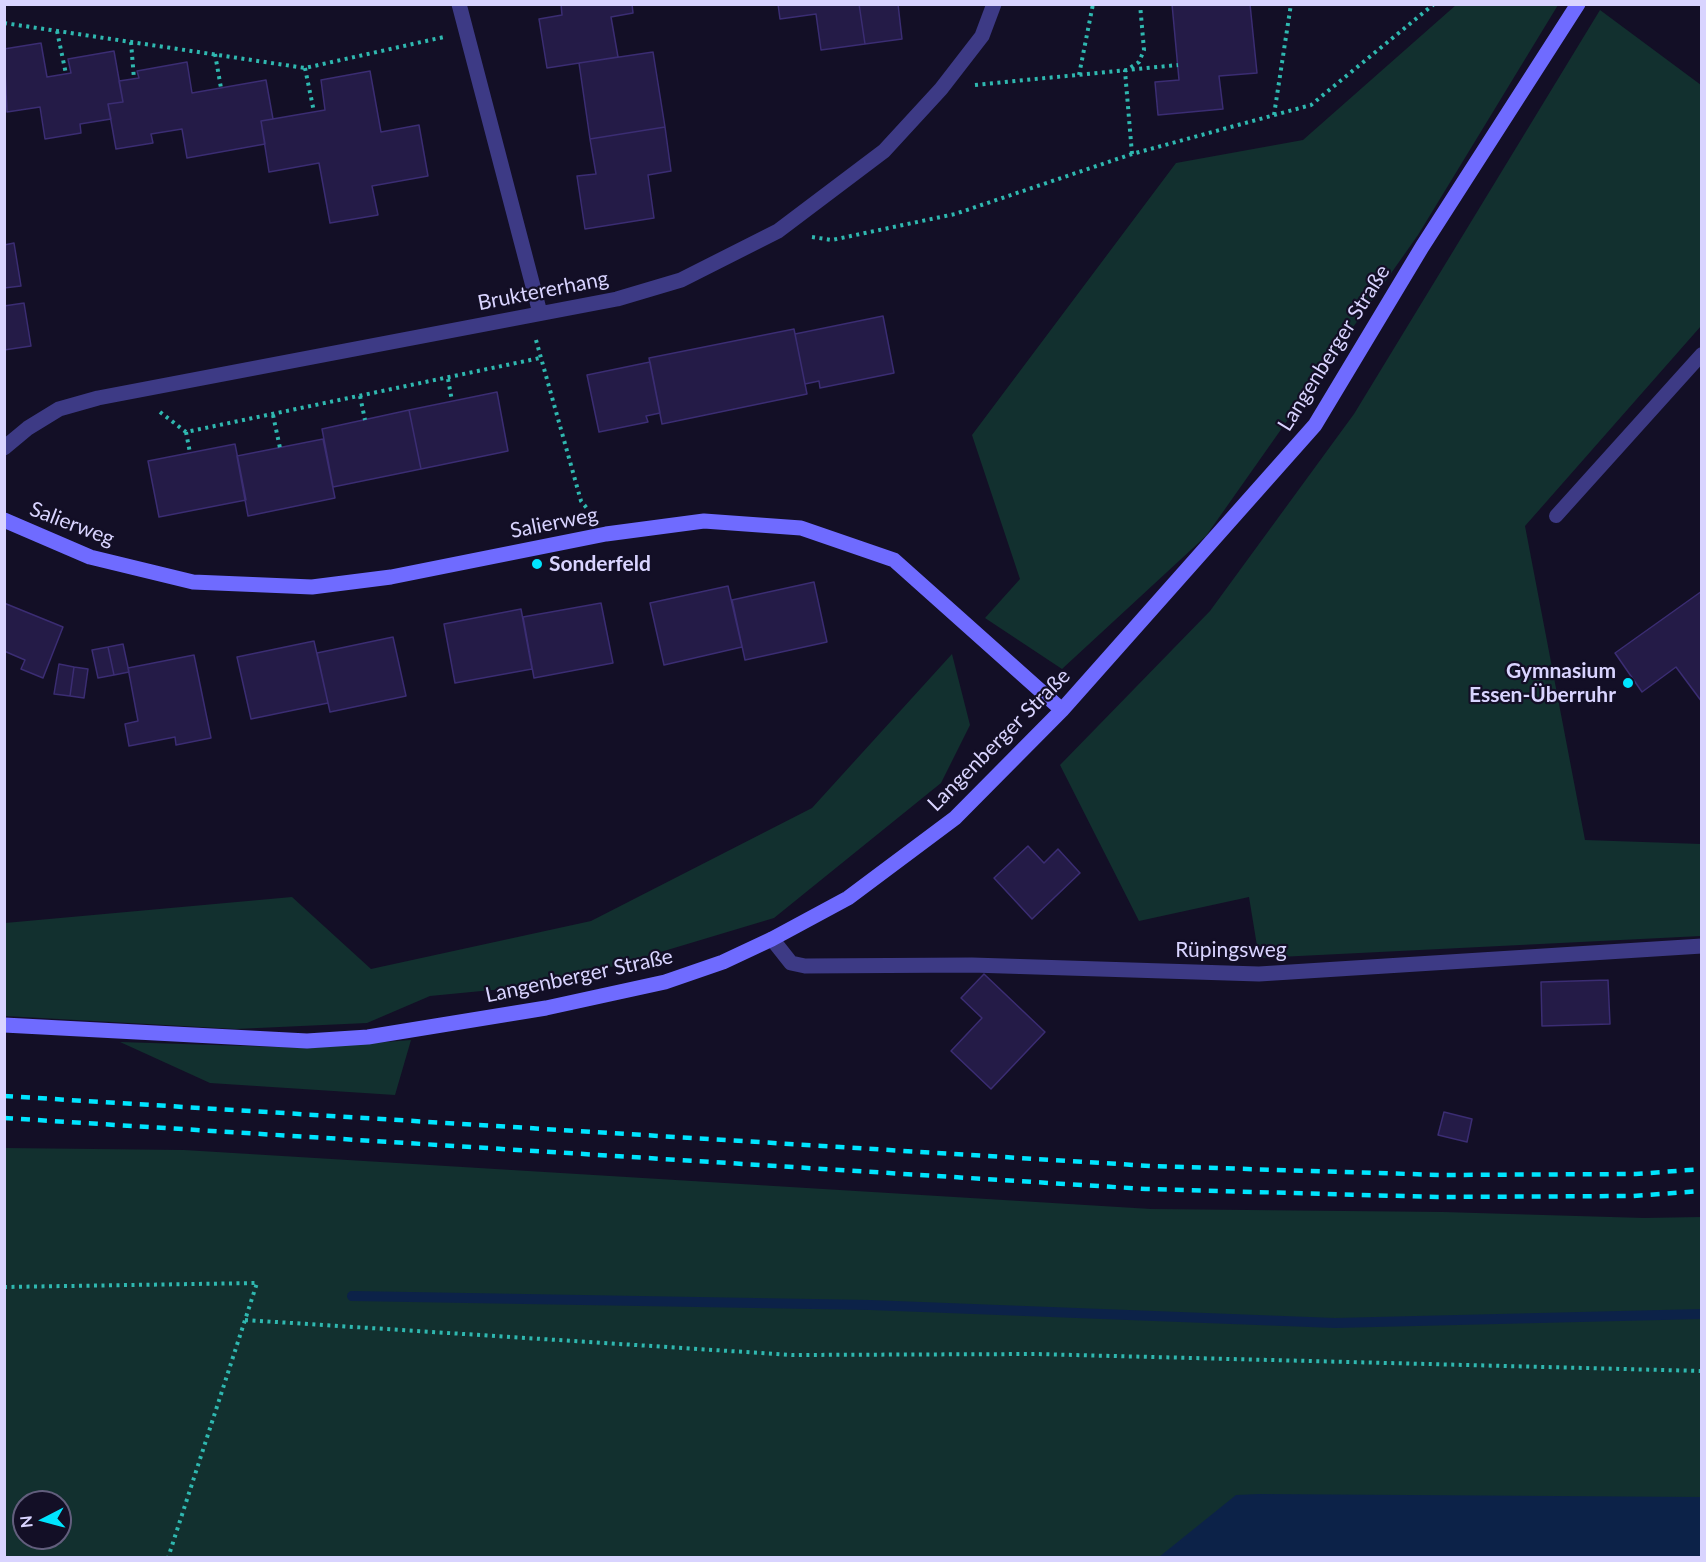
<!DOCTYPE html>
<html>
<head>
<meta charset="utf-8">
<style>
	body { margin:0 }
	#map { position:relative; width:1706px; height:1562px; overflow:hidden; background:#130f26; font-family:Lato,sans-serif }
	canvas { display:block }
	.frame { position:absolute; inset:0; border:6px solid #d9d4ff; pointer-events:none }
	.north { position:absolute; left:12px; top:1490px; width:60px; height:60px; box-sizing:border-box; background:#130f26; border:2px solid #625e7d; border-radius:50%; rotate:264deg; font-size:16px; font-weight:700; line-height:24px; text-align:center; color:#d9d4ff }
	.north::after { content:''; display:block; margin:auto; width:21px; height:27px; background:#00e5ff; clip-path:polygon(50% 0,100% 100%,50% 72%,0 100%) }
</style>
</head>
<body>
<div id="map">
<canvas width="1706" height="1562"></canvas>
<div class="frame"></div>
<div class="north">N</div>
</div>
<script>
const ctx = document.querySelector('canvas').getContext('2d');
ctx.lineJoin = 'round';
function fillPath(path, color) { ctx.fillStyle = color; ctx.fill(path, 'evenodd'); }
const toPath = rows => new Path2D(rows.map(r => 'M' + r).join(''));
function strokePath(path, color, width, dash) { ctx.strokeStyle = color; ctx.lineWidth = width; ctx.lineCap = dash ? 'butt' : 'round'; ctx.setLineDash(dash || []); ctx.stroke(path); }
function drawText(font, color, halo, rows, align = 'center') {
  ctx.font = font + ' Lato,sans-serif'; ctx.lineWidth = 4.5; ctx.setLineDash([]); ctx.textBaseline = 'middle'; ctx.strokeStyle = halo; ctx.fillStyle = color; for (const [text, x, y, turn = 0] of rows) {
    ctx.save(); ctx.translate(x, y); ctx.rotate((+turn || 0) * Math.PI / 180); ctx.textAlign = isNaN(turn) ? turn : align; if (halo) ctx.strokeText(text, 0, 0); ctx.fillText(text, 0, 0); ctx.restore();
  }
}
fillPath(toPath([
	[1456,5,1558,5,1418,235,1206,536,1062,669,985,618,1020,579,972,435,1176,163,1303,140],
	[1600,10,1701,85,1701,326,1525,526,1585,840,1701,844,1701,936,1259,958,1249,897,1139,921,1060,765,1210,611,1354,414],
	[952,654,970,725,941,783,774,918,554,984,430,996,367,1023,236,1029,5,1016,5,923,292,897,371,969,591,921,812,808],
	[411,1040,395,1095,210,1083,120,1042,308,1048],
	[5,1148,184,1150,1151,1209,1443,1212,1644,1218,1701,1217,1701,1557,5,1558],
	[24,1502,60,1502,60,1538,24,1538]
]), '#12302f');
fillPath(toPath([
	[1259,1494,1701,1497,1701,1557,1159,1557,1236,1495]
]), '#0c2248');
strokePath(toPath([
	[352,1296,870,1305,1335,1323,1702,1314]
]), '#0c2248', 10);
const building = toPath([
	[561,4,632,4,633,13,611,17,618,57,547,68,539,19,562,15,561,4],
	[778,4,859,4,865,44,821,50,816,14,780,19,778,4],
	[859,4,898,4,902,39,865,44,859,4],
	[1172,4,1250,4,1257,73,1219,76,1223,109,1158,115,1155,82,1179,80,1172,4],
	[41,43,47,77,71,73,68,59,114,51,123,102,108,104,111,119,80,124,81,133,45,139,40,107,7,112,4,49,41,43],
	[653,52,665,127,590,139,579,63,653,52],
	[187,62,192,93,266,80,273,119,261,121,265,144,187,158,182,129,151,134,153,143,116,149,108,104,123,102,119,81,139,78,137,71,187,62],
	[370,71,381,132,419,125,428,176,372,186,378,215,330,223,319,163,269,172,261,121,325,110,321,80,370,71],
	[665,127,671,171,648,175,654,218,585,229,577,176,596,174,590,139,665,127],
	[14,243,21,286,4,288,4,245,14,243],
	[24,303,31,346,4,350,4,306,24,303],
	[883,316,894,373,820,388,819,381,805,384,795,334,883,316],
	[794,329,807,394,662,424,649,358,794,329],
	[650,362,660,413,646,416,648,422,599,432,587,375,650,362],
	[497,392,508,451,421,469,409,410,497,392],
	[409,410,421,469,333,487,322,429,409,410],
	[323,439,335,498,248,516,237,456,323,439],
	[235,444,246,500,159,517,148,461,235,444],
	[814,582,827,642,745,660,732,600,814,582],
	[728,586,742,647,664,665,650,603,728,586],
	[1702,591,1702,702,1676,667,1642,692,1615,653,1702,591],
	[4,603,63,627,43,678,21,669,25,660,4,651,4,603],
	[601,603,613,663,534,678,523,617,601,603],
	[521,609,532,669,455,683,444,624,521,609],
	[393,637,406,696,330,712,317,653,393,637],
	[314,641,328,703,251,719,237,657,314,641],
	[123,644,129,672,114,675,108,647,123,644],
	[108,647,114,675,98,678,92,650,108,647],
	[194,655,211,738,176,745,175,737,129,746,125,724,138,721,128,668,194,655],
	[59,664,74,667,70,696,54,694,59,664],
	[74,667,88,669,84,698,70,696,74,667],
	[1028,846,1044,863,1058,849,1080,873,1032,919,994,878,1028,846],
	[984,974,1045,1032,991,1089,951,1051,982,1018,961,998,984,974],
	[1608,980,1610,1024,1542,1026,1541,982,1608,980],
	[1444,1112,1472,1119,1467,1142,1438,1135,1444,1112]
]);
fillPath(building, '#241b47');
strokePath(building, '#3b2d73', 1.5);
strokePath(toPath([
	[4,23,305,68,444,37],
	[57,31,66,74],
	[131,42,134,79],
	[215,54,221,88],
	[305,68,314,112],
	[1079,75,1093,4],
	[975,85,1178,65],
	[1274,115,1291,4],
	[1132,154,1125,71,1139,62,1144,50,1140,4],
	[812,237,832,240,955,214,1132,154,1311,105,1434,4],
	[536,340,581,501,590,512],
	[448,379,452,401],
	[360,396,365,420],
	[160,412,186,432,540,358],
	[273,415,280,448],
	[186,432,190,453],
	[4,1287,257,1283,168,1558],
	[245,1320,792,1355,1035,1354,1702,1371]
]), '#2fb8b0', 4, [3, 4.5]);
strokePath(toPath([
	[1556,516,1702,354]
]), '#3d3a85', 14);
strokePath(toPath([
	[459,4,540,313],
	[4,448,28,428,59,409,98,398,617,299,681,280,778,231,884,151,941,89,982,36,994,4],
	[772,939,791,963,805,966,972,965,1259,974,1702,946]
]), '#3d3a85', 15);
strokePath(toPath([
	[4,520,90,557,193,582,312,587,391,577,606,534,704,521,801,528,894,560,1062,710],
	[4,1025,307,1041,368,1037,546,1008,665,982,723,962,772,939,848,898,955,818,1062,710,1315,425,1422,247,1578,4]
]), '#6f6bff', 15);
strokePath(toPath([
	[4,1096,1151,1166,1441,1175,1636,1174,1702,1169],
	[4,1118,1146,1189,1437,1197,1633,1196,1702,1191]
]), '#00e5ff', 4.5, [9, 8]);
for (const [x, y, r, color] of [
	[537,564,6,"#00e5ff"],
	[1628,683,6,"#00e5ff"]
]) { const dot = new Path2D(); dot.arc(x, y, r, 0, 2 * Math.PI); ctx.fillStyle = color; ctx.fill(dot); strokePath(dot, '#130f26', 2); }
drawText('21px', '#d9d4ff', '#130f26', [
	["Bruktererhang",543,291,-11],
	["Langenberger Straße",1334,348,-58],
	["Salierweg",554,523,-11],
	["Salierweg",72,524,21],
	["Langenberger Straße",999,740,-45],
	["Rüpingsweg",1231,950],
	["Langenberger Straße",579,976,-12]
]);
drawText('bold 21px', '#d9d4ff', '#130f26', [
	["Sonderfeld",549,564],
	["Gymnasium",1616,671,"right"],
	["Essen-Überruhr",1616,695,"right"]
], 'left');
</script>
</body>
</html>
